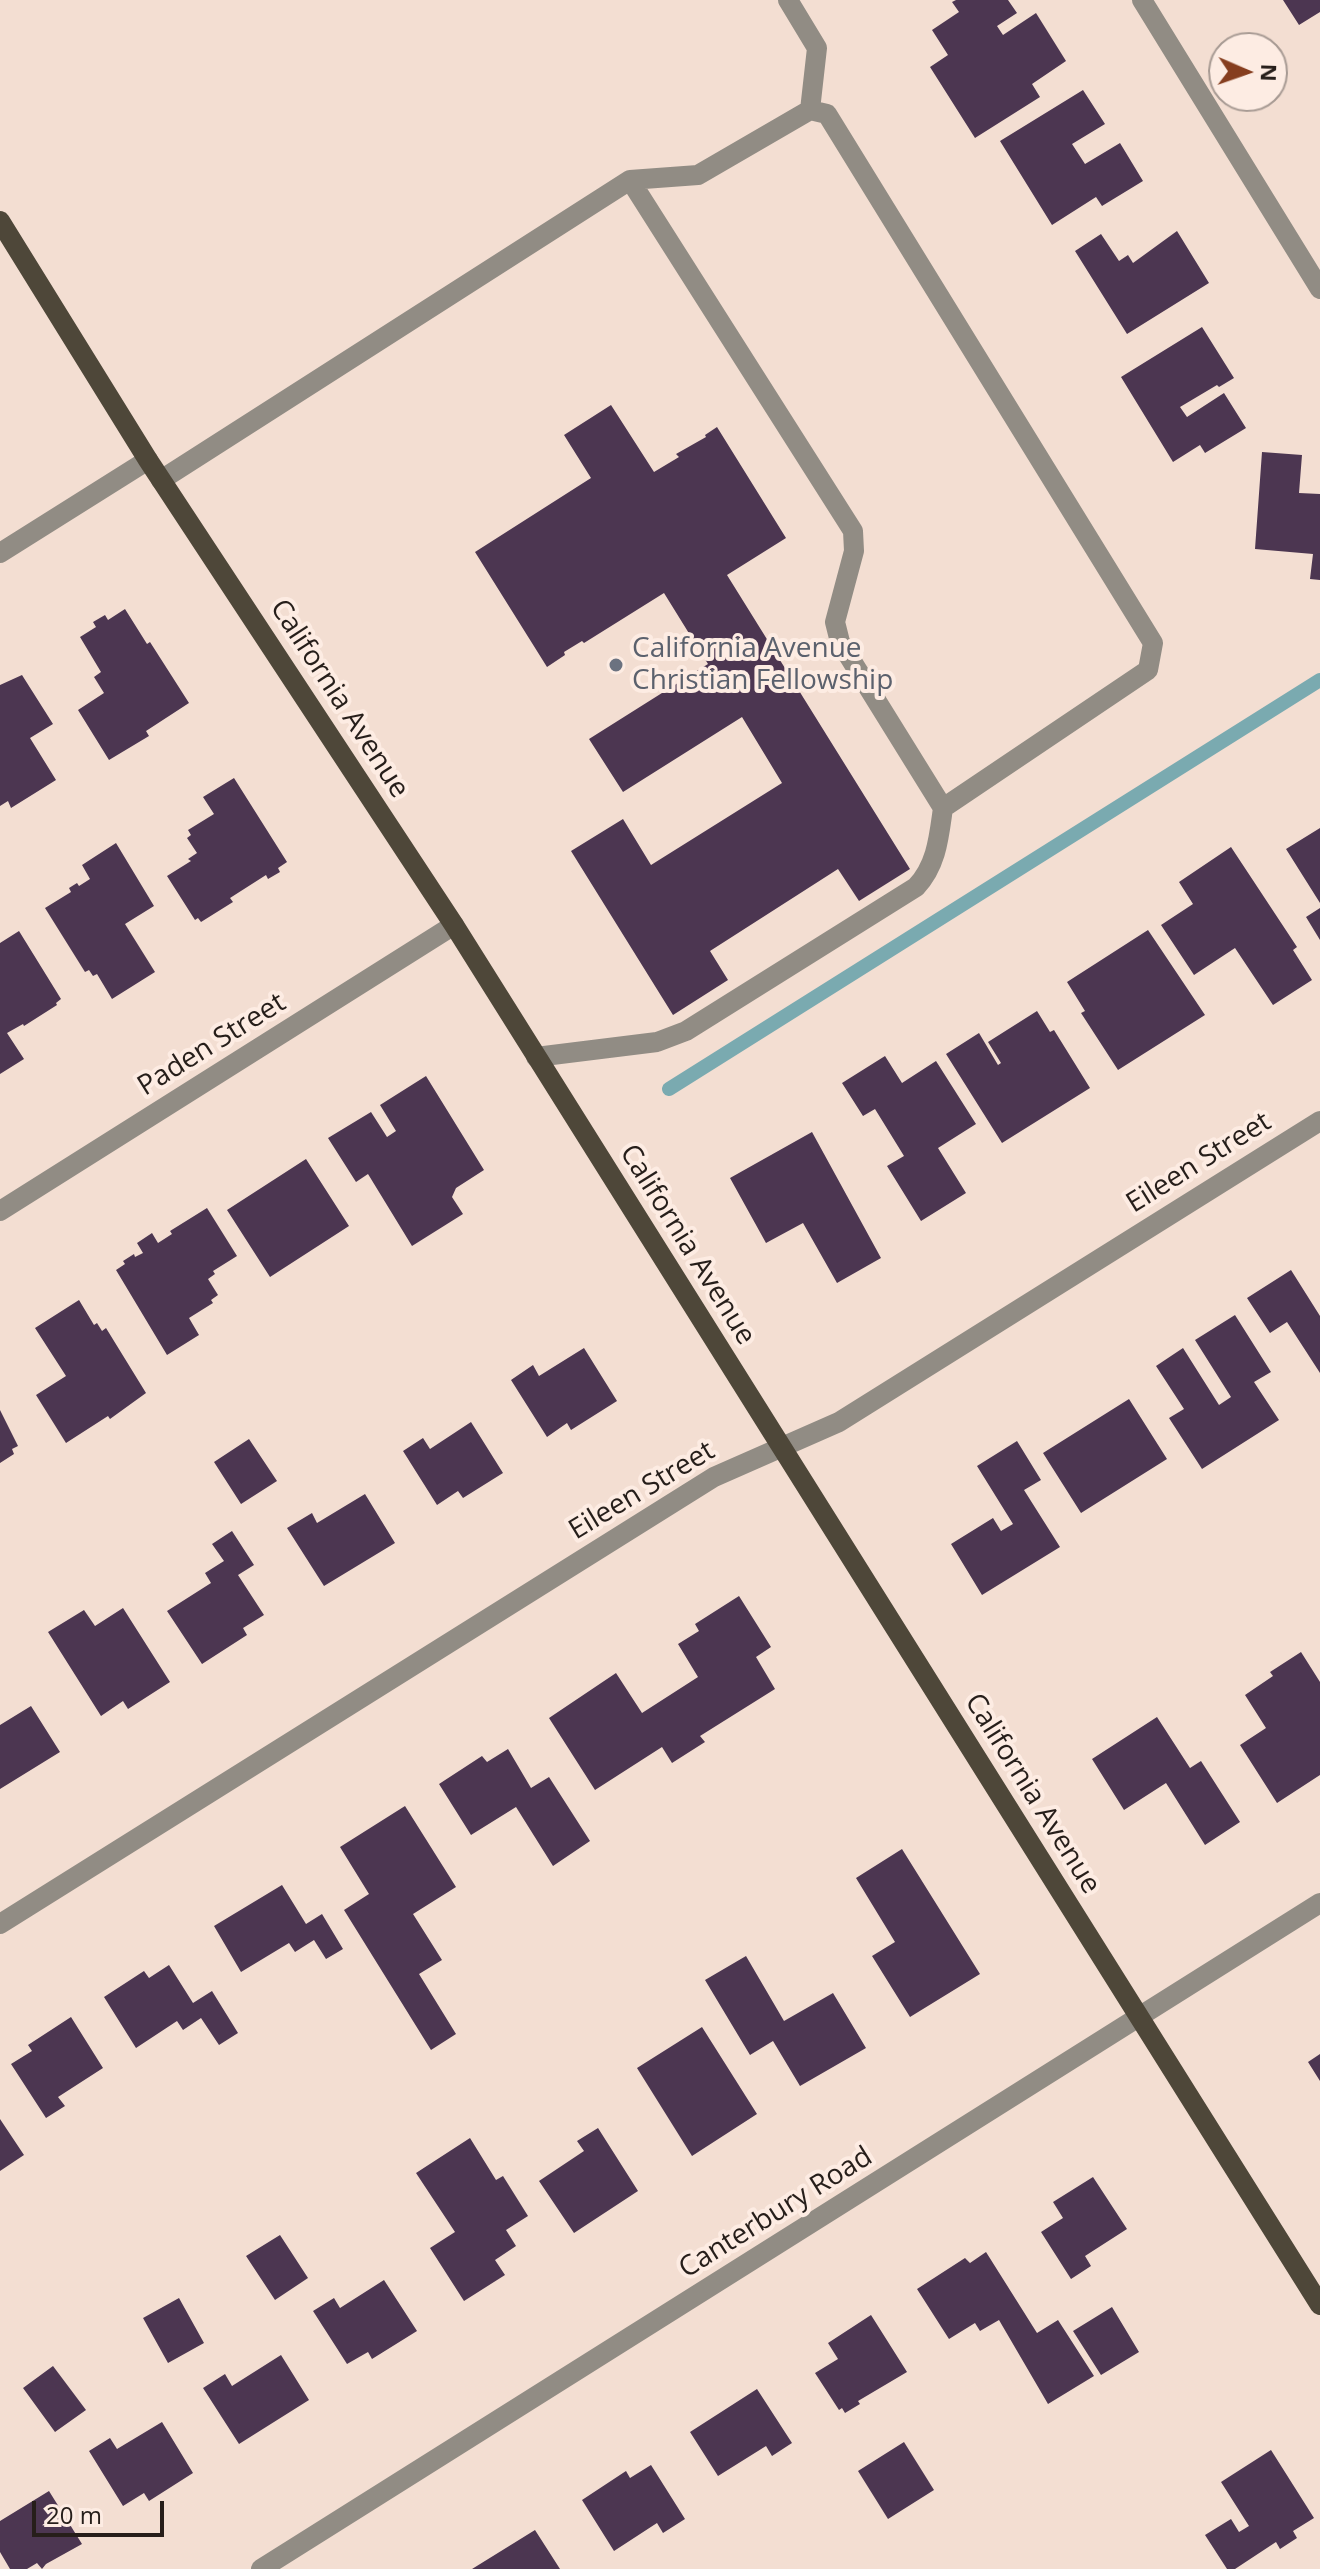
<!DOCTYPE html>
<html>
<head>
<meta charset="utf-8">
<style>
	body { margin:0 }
	#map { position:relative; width:1320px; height:2569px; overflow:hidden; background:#f3ded2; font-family:"Open Sans",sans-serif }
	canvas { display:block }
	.north { position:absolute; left:1208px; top:32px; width:80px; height:80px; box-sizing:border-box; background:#fdece3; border:2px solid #a79a93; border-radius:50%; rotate:92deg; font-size:22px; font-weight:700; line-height:32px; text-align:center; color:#261e1a }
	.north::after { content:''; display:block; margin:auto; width:28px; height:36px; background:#863e1f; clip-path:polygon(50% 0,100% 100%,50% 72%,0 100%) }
	.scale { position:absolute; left:32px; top:2501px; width:132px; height:36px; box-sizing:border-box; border:4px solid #261e1a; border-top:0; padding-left:10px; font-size:24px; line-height:28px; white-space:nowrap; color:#261e1a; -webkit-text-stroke:6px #fdece3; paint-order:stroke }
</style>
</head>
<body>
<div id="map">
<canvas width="1320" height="2569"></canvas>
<div class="north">N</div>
<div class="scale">20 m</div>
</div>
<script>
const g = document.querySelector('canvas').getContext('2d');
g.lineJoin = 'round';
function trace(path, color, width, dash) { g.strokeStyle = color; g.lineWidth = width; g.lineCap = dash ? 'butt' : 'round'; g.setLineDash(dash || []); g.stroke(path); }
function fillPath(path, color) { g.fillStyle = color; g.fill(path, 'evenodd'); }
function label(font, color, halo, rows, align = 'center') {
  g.font = font + ' "Open Sans",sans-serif'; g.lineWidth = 8; g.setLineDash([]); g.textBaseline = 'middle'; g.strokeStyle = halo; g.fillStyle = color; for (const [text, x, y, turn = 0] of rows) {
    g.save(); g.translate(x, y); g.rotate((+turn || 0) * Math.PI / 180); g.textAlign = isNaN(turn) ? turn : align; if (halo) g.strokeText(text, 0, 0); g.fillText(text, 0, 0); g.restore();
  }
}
trace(new Path2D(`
	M 669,1089 L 1320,680`), '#7aaab0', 14);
fillPath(new Path2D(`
	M 956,0 L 1008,0 L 1017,13 L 997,26 L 1003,35 L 1036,13 L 1066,61 L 1032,84 L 1040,97 L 975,138 L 930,67 L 948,55 L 932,30 L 959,12 L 952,2 Z
	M 1283,0 L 1320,0 L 1320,12 L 1299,25 Z
	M 1083,90 L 1105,124 L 1072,144 L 1085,164 L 1120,143 L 1143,181 L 1102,206 L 1096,197 L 1052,225 L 1000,141 Z
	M 1177,231 L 1209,283 L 1127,334 L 1075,251 L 1101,234 L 1119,261 L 1128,255 L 1133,263 Z
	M 1202,327 L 1234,378 L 1219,387 L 1217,385 L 1180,407 L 1187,417 L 1224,393 L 1246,428 L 1205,453 L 1200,445 L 1173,462 L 1121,377 Z
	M 611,405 L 654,472 L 679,457 L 676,454 L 706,437 L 705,435 L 717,427 L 786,538 L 727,575 L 910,869 L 859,901 L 838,869 L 710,951 L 728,980 L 673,1015 L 571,851 L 623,819 L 651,865 L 782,783 L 742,717 L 623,792 L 589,739 L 708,664 L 664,593 L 584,643 L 582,641 L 564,652 L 565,655 L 547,667 L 475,552 L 591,478 L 564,435 Z
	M 1262,452 L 1302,455 L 1299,493 L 1320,494 L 1320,580 L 1310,579 L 1313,554 L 1255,549 Z
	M 125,609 L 147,644 L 150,642 L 189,703 L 146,731 L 149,736 L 109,760 L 78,710 L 104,693 L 94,677 L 101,672 L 80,637 L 96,627 L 93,622 L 105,615 L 108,620 Z
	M 22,675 L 53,724 L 30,738 L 56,780 L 11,808 L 8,801 L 0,806 L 0,685 Z
	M 234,778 L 287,862 L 278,868 L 280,872 L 268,879 L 266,875 L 230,898 L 233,902 L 201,922 L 198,918 L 195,920 L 167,876 L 191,861 L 188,859 L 197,853 L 187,838 L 191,835 L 188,830 L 214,814 L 203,797 Z
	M 1320,828 L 1320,903 L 1286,849 Z
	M 116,843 L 154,906 L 125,924 L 155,972 L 112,999 L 97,974 L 93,976 L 89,970 L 85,972 L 45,908 L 71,892 L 69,888 L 77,883 L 79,886 L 90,879 L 82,865 Z
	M 1231,847 L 1297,947 L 1293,950 L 1312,980 L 1273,1005 L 1235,948 L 1194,975 L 1161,925 L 1193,904 L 1179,882 Z
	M 1320,908 L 1320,940 L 1306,917 Z
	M 1148,930 L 1205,1015 L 1118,1070 L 1081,1013 L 1085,1011 L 1067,982 Z
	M 19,931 L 61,999 L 56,1003 L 57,1005 L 24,1026 L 23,1024 L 7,1033 L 24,1059 L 0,1074 L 0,943 Z
	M 1037,1011 L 1050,1032 L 1054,1030 L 1090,1088 L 1002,1143 L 946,1054 L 979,1033 L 998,1065 L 1001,1063 L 988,1042 Z
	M 885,1056 L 902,1083 L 936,1061 L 976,1124 L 938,1148 L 966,1193 L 921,1221 L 887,1166 L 904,1156 L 875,1109 L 863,1116 L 842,1083 Z
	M 426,1076 L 484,1170 L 456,1188 L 452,1197 L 463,1214 L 412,1246 L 368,1174 L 356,1182 L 328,1138 L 371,1112 L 387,1137 L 396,1131 L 380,1105 Z
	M 812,1132 L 881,1258 L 837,1283 L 803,1223 L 766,1243 L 730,1178 Z
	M 306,1159 L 349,1226 L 270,1277 L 227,1210 Z
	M 207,1208 L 237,1256 L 213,1271 L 215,1274 L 208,1279 L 218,1295 L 211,1300 L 213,1303 L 189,1318 L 199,1335 L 167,1355 L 116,1270 L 125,1264 L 123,1261 L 134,1254 L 135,1257 L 143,1253 L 137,1243 L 152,1233 L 158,1243 L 172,1234 L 170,1231 Z
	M 1291,1270 L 1320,1316 L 1320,1373 L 1287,1322 L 1270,1333 L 1247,1298 Z
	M 79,1300 L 94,1325 L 97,1323 L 102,1331 L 106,1328 L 146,1393 L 110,1419 L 108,1416 L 66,1443 L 36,1395 L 66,1376 L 35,1328 Z
	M 1235,1315 L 1271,1372 L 1254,1382 L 1279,1420 L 1202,1469 L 1169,1418 L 1184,1409 L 1156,1366 L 1183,1348 L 1219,1405 L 1231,1397 L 1195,1340 Z
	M 584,1348 L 617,1401 L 571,1430 L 567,1423 L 547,1437 L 511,1380 L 533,1365 L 539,1376 Z
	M 1129,1399 L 1167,1459 L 1081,1513 L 1043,1453 Z
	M 0,1410 L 18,1446 L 12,1449 L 14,1454 L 0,1463 Z
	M 471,1422 L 503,1473 L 463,1498 L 458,1491 L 437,1505 L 403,1451 L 423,1438 L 430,1449 Z
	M 249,1439 L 277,1481 L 241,1504 L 214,1462 Z
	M 1017,1441 L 1041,1480 L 1024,1490 L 1060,1547 L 982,1595 L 951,1544 L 993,1518 L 1001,1531 L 1013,1524 L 977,1466 Z
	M 365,1494 L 395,1543 L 324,1586 L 287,1528 L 312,1513 L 317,1523 Z
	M 232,1531 L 254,1565 L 238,1575 L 264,1615 L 243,1628 L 247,1635 L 202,1664 L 167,1611 L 211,1583 L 205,1573 L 224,1561 L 212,1544 Z
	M 739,1596 L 771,1647 L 756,1657 L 775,1689 L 700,1736 L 705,1742 L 672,1763 L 662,1747 L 595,1790 L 549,1718 L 616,1673 L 642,1713 L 698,1677 L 678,1644 L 699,1631 L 695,1624 Z
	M 123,1608 L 170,1682 L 128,1709 L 123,1701 L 101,1716 L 48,1632 L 84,1610 L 95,1626 Z
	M 1301,1652 L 1320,1682 L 1320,1775 L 1277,1803 L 1240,1745 L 1266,1728 L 1245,1695 L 1273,1676 L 1270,1672 Z
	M 31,1706 L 60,1752 L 0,1789 L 0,1725 Z
	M 1157,1717 L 1190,1768 L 1201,1761 L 1240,1822 L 1205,1845 L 1166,1783 L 1124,1810 L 1092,1759 Z
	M 508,1749 L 531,1788 L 549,1777 L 590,1841 L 553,1866 L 516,1807 L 471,1835 L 439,1784 L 482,1756 L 487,1762 Z
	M 405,1806 L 456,1887 L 413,1914 L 442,1960 L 419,1974 L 456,2034 L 431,2050 L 344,1910 L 369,1894 L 340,1847 Z
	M 902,1849 L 980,1974 L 910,2017 L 872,1956 L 895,1942 L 856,1878 Z
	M 282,1885 L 306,1924 L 322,1914 L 343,1949 L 326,1959 L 314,1940 L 295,1952 L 289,1943 L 241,1972 L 214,1926 Z
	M 746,1956 L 784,2021 L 833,1993 L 866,2048 L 800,2086 L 773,2041 L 750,2055 L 705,1980 Z
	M 169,1965 L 193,2003 L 212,1991 L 238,2033 L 219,2045 L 201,2018 L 183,2030 L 177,2021 L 136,2048 L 104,1997 L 144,1971 L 149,1978 Z
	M 71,2017 L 103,2068 L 58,2097 L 65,2106 L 46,2118 L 11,2064 L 32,2051 L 28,2045 Z
	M 702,2027 L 757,2114 L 692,2156 L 637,2068 Z
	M 1320,2054 L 1320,2081 L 1308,2062 Z
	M 0,2119 L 24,2155 L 0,2171 Z
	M 598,2128 L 638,2191 L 574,2233 L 539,2181 L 584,2151 L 577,2141 Z
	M 470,2138 L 496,2180 L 503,2176 L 528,2216 L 506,2230 L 516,2246 L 495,2260 L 505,2275 L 464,2301 L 430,2248 L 455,2232 L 416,2173 Z
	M 1093,2177 L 1127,2229 L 1085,2256 L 1091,2266 L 1071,2279 L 1041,2232 L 1063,2218 L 1053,2202 Z
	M 280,2235 L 308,2278 L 275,2300 L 246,2256 Z
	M 986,2252 L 1037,2333 L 1058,2320 L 1094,2376 L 1048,2404 L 999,2320 L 980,2331 L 975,2323 L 949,2339 L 917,2289 L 965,2258 L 970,2263 Z
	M 384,2280 L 417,2331 L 372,2359 L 368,2352 L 347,2364 L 313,2311 L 334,2298 L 340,2308 Z
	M 179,2298 L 204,2343 L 168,2363 L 143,2318 Z
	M 1112,2307 L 1139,2352 L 1101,2375 L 1073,2331 Z
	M 871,2315 L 907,2372 L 858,2401 L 860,2404 L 845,2413 L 842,2408 L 839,2410 L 815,2373 L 838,2359 L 828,2343 Z
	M 281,2355 L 309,2400 L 239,2444 L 203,2388 L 225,2374 L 232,2386 Z
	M 53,2366 L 86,2410 L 55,2432 L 23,2388 Z
	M 757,2389 L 792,2443 L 772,2456 L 766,2446 L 718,2476 L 690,2432 Z
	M 162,2422 L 193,2473 L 149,2501 L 144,2493 L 123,2506 L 89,2451 L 110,2438 L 117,2449 Z
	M 904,2442 L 934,2490 L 888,2519 L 858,2471 Z
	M 1271,2450 L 1314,2518 L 1293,2531 L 1297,2538 L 1280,2549 L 1276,2542 L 1235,2569 L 1227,2569 L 1205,2535 L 1231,2519 L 1239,2532 L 1249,2526 L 1221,2482 Z
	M 651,2465 L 685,2519 L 663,2533 L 657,2523 L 614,2551 L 582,2500 L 626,2471 L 630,2478 Z
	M 49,2491 L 82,2544 L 46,2564 L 42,2569 L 37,2563 L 27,2569 L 10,2569 L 0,2552 L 0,2521 Z
	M 535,2530 L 560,2569 L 472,2569 Z`), '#4c3651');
trace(new Path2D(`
	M 788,0 L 817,48 L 810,110
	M 1142,0 L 1320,289
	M 630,180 L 853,531 L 854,551 L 835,622 L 840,642 L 943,808
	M 161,480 L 630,180 L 698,175 L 810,110 L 827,114 L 1153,643 L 1148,670 L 943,808 C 939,836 937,865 916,887 L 686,1031 L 657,1042 L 536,1057
	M 0,553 L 148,460
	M 0,1211 L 454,925
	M 0,1924 L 714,1477 L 839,1422 L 1320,1121
	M 261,2569 L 1320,1903`), '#918c84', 20);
trace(new Path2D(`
	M 0,221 L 148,460 L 454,925 L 1320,2305`), '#4e4739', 20);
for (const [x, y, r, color] of [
	[616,665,8,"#6b7280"]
]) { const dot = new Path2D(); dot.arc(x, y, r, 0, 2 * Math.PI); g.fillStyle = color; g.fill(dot); trace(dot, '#fdece3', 3); }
label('28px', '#5b616d', '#fdece3', [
	["California Avenue",632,649],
	["Christian Fellowship",632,681]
], 'left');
label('28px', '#261e1a', '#fdece3', [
	["California Avenue",339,699,57],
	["Paden Street",212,1045,-32],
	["Eileen Street",1199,1163,-32],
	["California Avenue",687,1245,58],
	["Eileen Street",642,1491,-31],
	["California Avenue",1032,1794,58],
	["Canterbury Road",776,2213,-32]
]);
</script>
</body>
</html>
